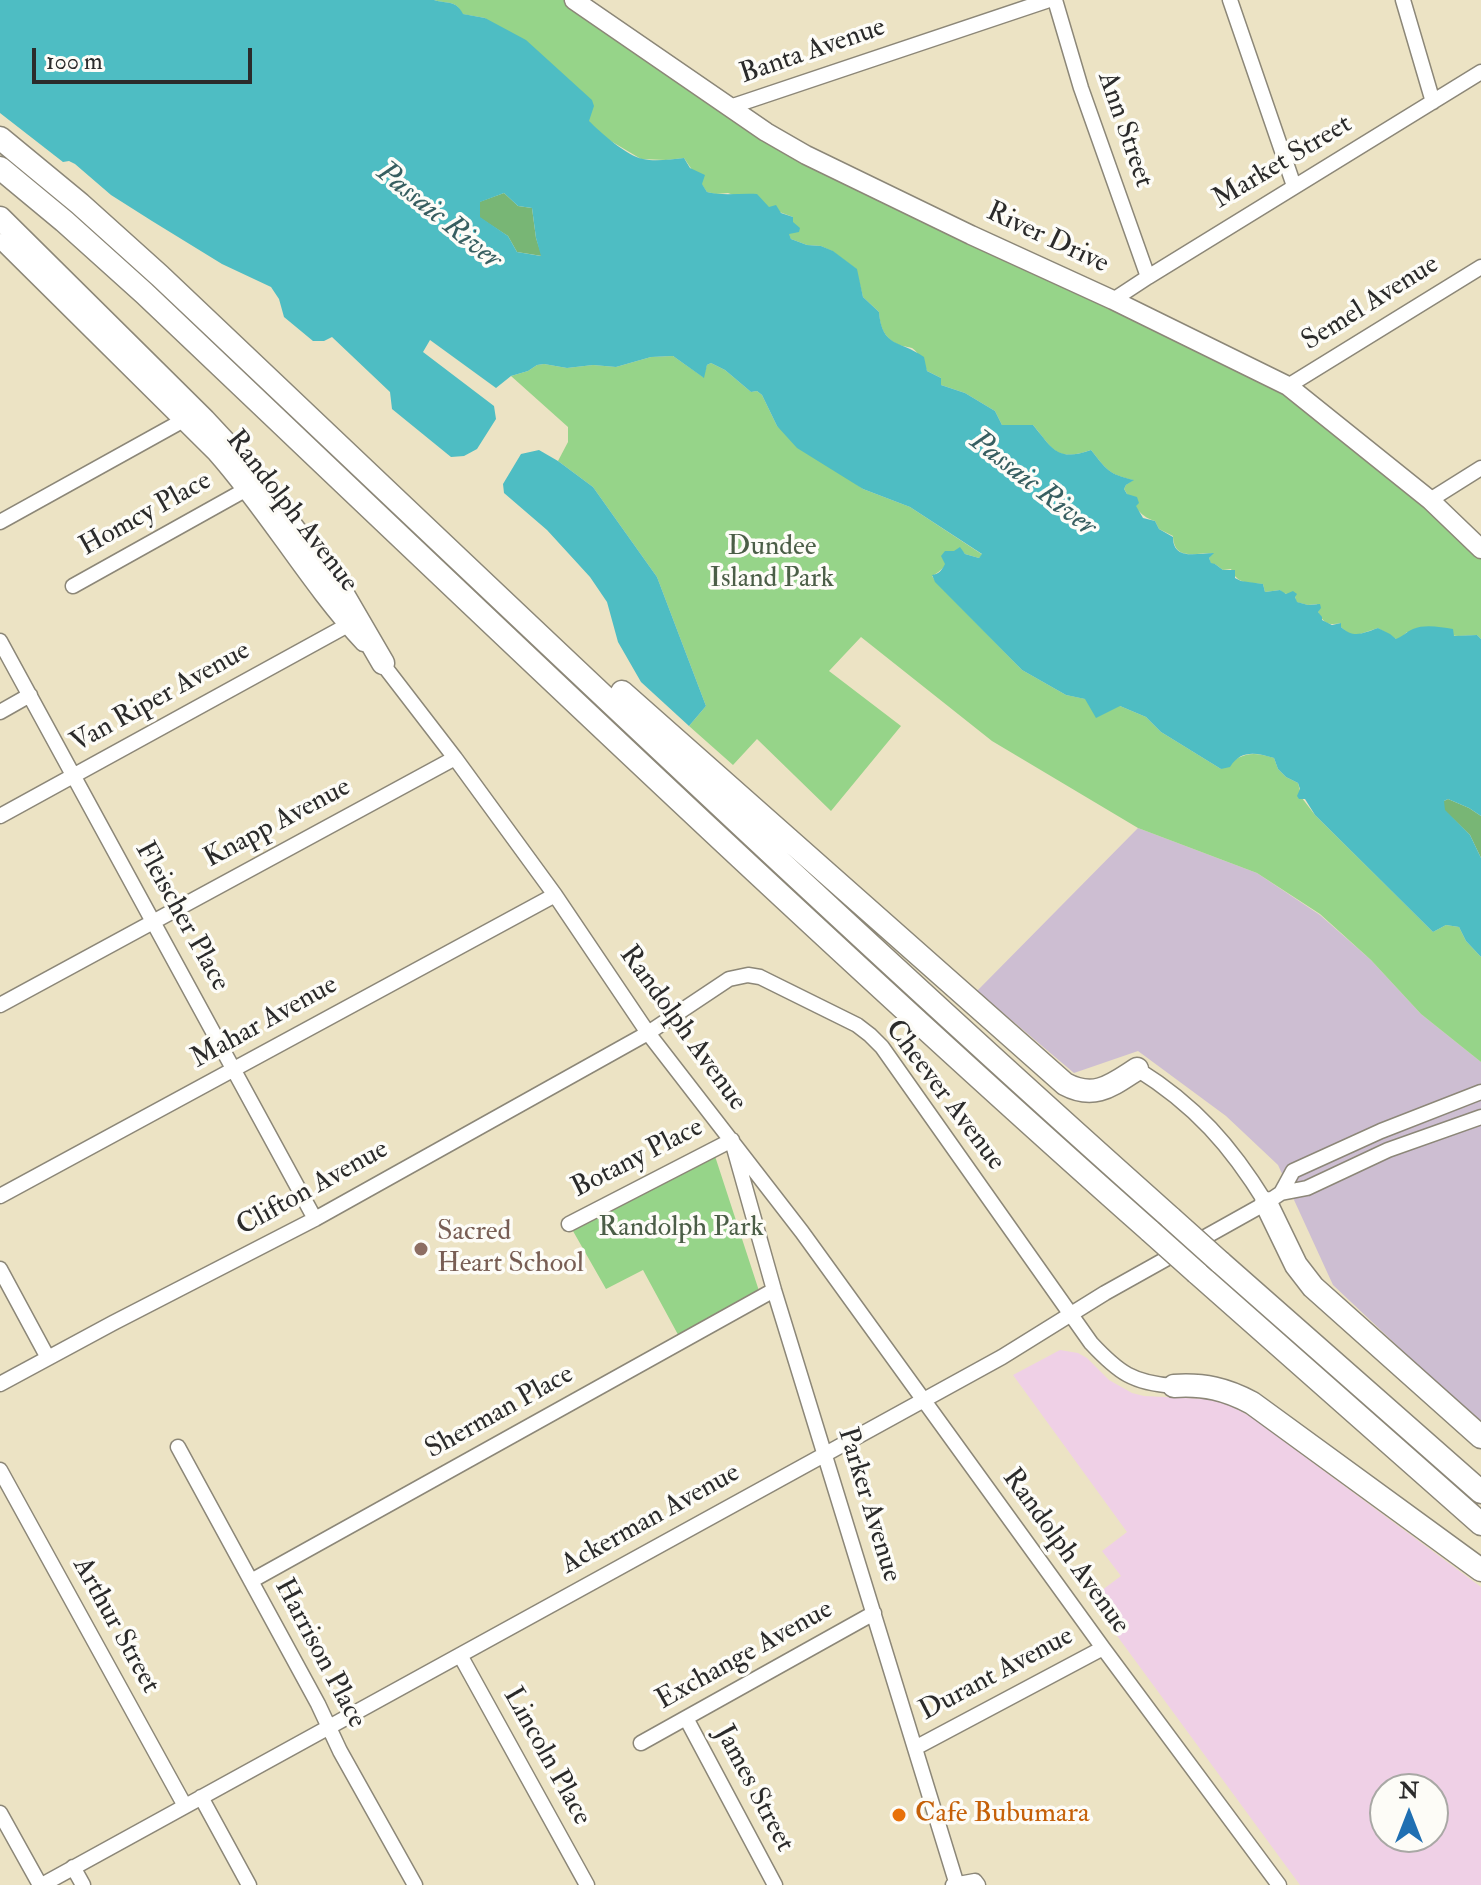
<!DOCTYPE html>
<html>
<head>
<meta charset="utf-8">
<style>
	body { margin:0 }
	#map { position:relative; width:1481px; height:1885px; overflow:hidden; background:#ece3c4; font-family:"IM FELL Double Pica",serif }
	canvas { display:block }
	.north { position:absolute; left:1369px; top:1773px; width:80px; height:80px; box-sizing:border-box; background:#fdfcf7; border:2px solid #a9a8a5; border-radius:50%; rotate:0deg; font-size:22px; font-weight:700; line-height:32px; text-align:center; color:#2b2b2b }
	.north::after { content:''; display:block; margin:auto; width:28px; height:36px; background:#1f6fb2; clip-path:polygon(50% 0,100% 100%,50% 72%,0 100%) }
	.scale { position:absolute; left:32px; top:48px; width:220px; height:36px; box-sizing:border-box; border:4px solid #2b2b2b; border-top:0; padding-left:10px; font-size:24px; line-height:28px; white-space:nowrap; color:#2b2b2b; -webkit-text-stroke:6px #fdfcf7; paint-order:stroke }
</style>
</head>
<body>
<div id="map">
<canvas width="1481" height="1885"></canvas>
<div class="north">N</div>
<div class="scale">100 m</div>
</div>
<script>
const g = document.querySelector('canvas').getContext('2d');
g.lineJoin = 'round';
function fillPath(path, color) { g.fillStyle = color; g.fill(path, 'evenodd'); }
function trace(path, color, width, dash) { g.strokeStyle = color; g.lineWidth = width; g.lineCap = dash ? 'butt' : 'round'; g.setLineDash(dash || []); g.stroke(path); }
function label(font, color, halo, rows, align = 'center') {
  g.font = font + ' "IM FELL Double Pica",serif'; g.lineWidth = 7; g.setLineDash([]); g.textBaseline = 'middle'; g.strokeStyle = halo; g.fillStyle = color; for (const [text, x, y, turn = 0] of rows) {
    g.save(); g.translate(x, y); g.rotate((+turn || 0) * Math.PI / 180); g.textAlign = isNaN(turn) ? turn : align; if (halo) g.strokeText(text, 0, 0); g.fillText(text, 0, 0); g.restore();
  }
}
fillPath(new Path2D(`
	M 1060,1350 L 1078,1353 L 1087,1358 L 1109,1380 L 1132,1393 L 1144,1396 L 1206,1399 L 1221,1402 L 1235,1408 L 1251,1417 L 1481,1587 L 1481,1885 L 1300,1885 L 1090,1599 L 1121,1576 L 1102,1551 L 1127,1532 L 1013,1375 ZM 1385,1789 L 1433,1789 L 1433,1837 L 1385,1837 Z`), '#efd0e6');
fillPath(new Path2D(`
	M 1138,828 L 1257,873 L 1320,915 L 1371,960 L 1421,1014 L 1481,1062 L 1481,1425 L 1333,1285 L 1278,1165 L 1226,1116 L 1138,1051 L 1074,1073 L 977,991 Z`), '#cdbed2');
fillPath(new Path2D(`
	M 434,0 L 574,0 L 730,107 L 1288,386 L 1481,548 L 1481,639 L 1477,635 L 1458,636 L 1407,632 L 1400,639 L 1396,639 L 1378,628 L 1360,634 L 1349,634 L 1341,627 L 1341,623 C 1329,626 1323,623 1318,612 L 1319,609 L 1317,604 L 1308,605 L 1296,602 L 1295,596 L 1283,593 L 1280,590 L 1265,592 L 1263,584 C 1247,582 1238,585 1231,569 L 1223,570 L 1215,564 L 1211,564 L 1209,558 L 1213,553 C 1195,553 1174,561 1173,536 L 1159,529 L 1155,521 C 1138,516 1133,503 1124,489 L 1126,485 L 1133,480 C 1108,474 1107,470 1091,450 C 1056,462 1054,450 1033,425 L 1002,425 L 995,411 L 965,393 L 941,385 L 941,378 L 927,371 C 924,363 919,353 912,348 C 909,347 902,346 899,345 C 884,338 880,327 879,312 L 863,297 L 856,269 L 832,251 L 821,246 L 807,245 L 791,239 L 788,233 L 793,217 L 728,193 L 716,194 L 707,192 L 684,158 L 666,160 L 641,159 L 604,137 L 485,18 L 462,14 C 457,0 447,4 434,0 Z
	M 673,356 L 703,377 L 707,365 L 711,363 L 725,370 L 751,392 L 757,391 L 762,395 L 777,426 L 863,489 L 910,507 L 983,555 L 979,558 L 965,554 L 961,550 C 953,557 940,573 932,576 L 936,582 L 1022,670 L 1066,695 L 1120,706 L 1146,717 L 1161,732 L 1221,769 C 1242,754 1249,750 1274,758 L 1278,769 L 1286,777 L 1298,783 L 1302,798 L 1315,815 L 1433,932 L 1446,925 L 1459,927 L 1466,941 L 1481,957 L 1481,1062 L 1421,1014 L 1371,960 L 1320,914 L 1257,873 L 1138,828 L 992,741 L 861,637 L 829,671 L 901,726 L 831,811 L 757,739 L 733,765 L 689,726 L 706,706 L 657,577 L 593,487 L 558,461 L 568,442 L 568,427 L 511,376 L 528,371 L 537,365 L 544,364 L 567,368 L 593,365 L 616,367 L 651,357 Z
	M 713,1150 L 761,1297 L 682,1342 L 643,1270 L 606,1289 L 569,1224 Z`), '#96d489');
fillPath(new Path2D(`
	M 504,193 L 518,206 L 532,208 L 536,238 L 542,256 L 517,252 L 508,236 L 480,218 L 479,202 Z
	M 1448,799 L 1469,808 L 1481,816 L 1481,858 L 1470,835 L 1444,810 L 1444,801 Z`), '#78b675');
fillPath(new Path2D(`
	M 0,0 L 434,0 C 448,4 456,0 463,14 L 485,18 L 526,40 L 592,100 L 594,106 L 589,121 C 601,133 627,156 643,159 C 656,162 671,159 684,158 L 690,168 L 705,175 L 702,184 L 707,192 C 721,196 741,193 757,194 L 769,207 L 776,205 L 781,213 L 793,217 L 793,222 L 800,228 L 799,232 L 789,234 L 791,239 L 807,245 L 821,246 L 833,251 L 857,269 L 863,297 L 879,312 C 882,348 900,340 924,357 L 927,371 L 941,378 L 941,385 L 965,393 L 995,411 L 1002,425 L 1033,425 C 1053,449 1057,462 1091,450 C 1107,470 1108,474 1134,480 L 1126,485 L 1124,489 L 1127,494 L 1137,497 L 1139,503 L 1136,506 L 1143,518 L 1155,521 L 1159,529 L 1173,537 C 1173,561 1197,553 1214,553 L 1209,558 L 1211,563 L 1215,564 L 1223,570 L 1235,570 L 1235,578 L 1241,581 L 1263,584 L 1265,592 L 1280,590 L 1286,594 L 1293,591 L 1297,594 L 1295,597 L 1297,602 L 1308,605 L 1320,604 L 1321,608 L 1318,612 L 1322,617 L 1322,620 L 1332,625 L 1341,623 L 1341,627 C 1354,639 1363,633 1378,628 L 1390,634 L 1396,639 C 1402,637 1406,632 1413,629 C 1425,624 1440,627 1453,629 L 1454,636 L 1477,635 L 1481,639 L 1481,816 L 1469,808 L 1448,799 L 1444,801 L 1445,810 L 1470,835 L 1481,858 L 1481,957 L 1466,941 L 1459,927 L 1446,925 L 1433,932 L 1315,815 L 1305,799 L 1299,799 L 1297,796 L 1300,789 L 1298,783 L 1286,777 L 1278,769 L 1274,758 C 1257,753 1241,749 1230,767 L 1221,769 L 1161,732 L 1146,717 L 1120,706 L 1096,718 L 1085,699 L 1066,695 L 1022,670 L 935,582 L 932,575 C 939,574 942,570 945,564 L 941,556 L 945,551 L 954,551 L 960,547 L 965,554 L 979,558 L 982,554 L 910,507 L 863,489 L 797,448 L 777,426 L 762,395 L 757,391 L 751,392 L 725,370 L 711,363 L 707,365 L 704,378 L 673,356 L 651,357 L 616,367 L 593,365 L 567,368 L 544,364 L 537,365 L 528,371 L 511,376 L 496,388 L 430,340 L 423,352 L 494,406 L 496,419 L 477,449 L 464,456 L 451,457 L 392,409 L 390,392 L 332,337 L 324,341 L 313,341 L 284,317 L 279,299 L 271,287 L 222,264 L 152,221 L 111,195 L 75,164 L 69,161 L 63,162 L 0,113 ZM 504,193 L 518,206 L 532,208 L 536,238 L 541,256 L 517,252 L 508,236 L 480,217 L 480,202 Z
	M 539,450 L 558,461 L 593,487 L 657,577 L 706,706 L 689,726 L 641,682 L 618,642 L 607,602 L 590,577 L 547,530 L 504,493 L 503,484 L 521,454 Z`), '#4ebdc3');
const minor = new Path2D(`
	M 1055,0 L 1081,88 L 1148,277
	M 1230,0 L 1294,186
	M 1403,0 L 1433,102
	M 730,107 L 1049,0
	M 0,241 L 215,454 C 268,514 308,585 363,644
	M 1113,300 L 1148,277 L 1481,72
	M 1288,386 L 1481,267
	M 1430,500 L 1481,468
	M 0,522 L 182,421
	M 73,586 L 245,490
	M 0,641 L 315,1219
	M 378,658 L 455,758 L 555,895 L 648,1033 L 802,1232 L 1103,1648 L 1279,1885
	M 0,712 L 30,695
	M 0,816 L 346,626
	M 0,1005 L 455,758
	M 1137,1069 C 1195,1105 1231,1146 1266,1203
	M 734,1148 L 774,1290 L 957,1885
	M 1281,1193 L 1307,1188 L 1388,1150 L 1481,1117
	M 0,1196 L 555,895
	M 569,1224 L 732,1140
	M 0,1269 L 48,1358
	M 0,1384 L 113,1323 L 315,1219 L 648,1033 L 729,979 L 748,975 L 760,977 L 857,1025 L 870,1035 L 882,1047 L 1091,1343 C 1119,1373 1133,1383 1174,1386
	M 178,1447 L 318,1704 L 340,1751 L 415,1885
	M 0,1470 L 185,1806
	M 251,1581 L 774,1290
	M 460,1655 L 587,1885
	M 686,1718 L 775,1885
	M 641,1743 L 874,1613
	M 915,1748 L 1103,1648
	M 201,1797 L 249,1885
	M 0,1813 L 40,1885
	M 73,1867 L 83,1885
	M 42,1885 L 1002,1357 L 1105,1293 L 1266,1203 L 1281,1193 L 1293,1171 L 1381,1131 L 1481,1092
	M 953,1885 L 975,1881 L 978,1885`);
const major = new Path2D(`
	M 574,0 L 766,132 L 806,155 L 971,235 L 1113,300 L 1288,386 L 1430,500 L 1481,549`);
const highway = new Path2D(`
	M 0,138 L 80,204 L 160,276 C 495,593 827,912 1171,1218
	M 0,168 L 64,221 L 144,293 C 477,609 807,927 1150,1231
	M 0,218 L 204,420 L 245,464 L 344,596 L 383,663
	M 622,692 L 1065,1084 C 1095,1100 1112,1085 1137,1069
	M 1266,1203 L 1296,1265 L 1313,1287 L 1481,1437
	M 1220,1262 L 1481,1492
	M 1197,1273 L 1481,1524
	M 1174,1386 C 1204,1384 1226,1389 1252,1403 L 1481,1570`);
trace(minor, '#8c8778', 17);
trace(major, '#8c8778', 21);
trace(highway, '#8c8778', 25);
trace(minor, '#fff', 14);
trace(major, '#fff', 18);
trace(highway, '#fff', 22);
const highwayBridge = new Path2D(`
	M 1171,1218 L 1220,1262
	M 1150,1231 L 1197,1273`);
trace(highwayBridge, '#8c8778', 25, []);
trace(highwayBridge, '#fff', 22);
for (const [x, y, r, color] of [
	[421,1249,8,"#8d6e63"],
	[899,1815,8,"#e8710a"]
]) { const dot = new Path2D(); dot.arc(x, y, r, 0, 2 * Math.PI); g.fillStyle = color; g.fill(dot); trace(dot, '#fdfcf7', 3); }
label('28px', '#2b2b2b', '#fdfcf7', [
	["Banta Avenue",813,52,-19],
	["Ann Street",1124,130,71],
	["Market Street",1283,163,-31],
	["River Drive",1047,239,25],
	["Semel Avenue",1371,304,-32],
	["Randolph Avenue",291,512,52],
	["Homcy Place",146,515,-29],
	["Van Riper Avenue",161,698,-29],
	["Knapp Avenue",278,824,-28],
	["Fleischer Place",181,917,61],
	["Mahar Avenue",265,1023,-29],
	["Randolph Avenue",682,1029,54],
	["Cheever Avenue",944,1096,53],
	["Botany Place",638,1159,-27],
	["Clifton Avenue",313,1189,-29],
	["Sherman Place",500,1413,-29],
	["Parker Avenue",868,1505,73],
	["Ackerman Avenue",651,1520,-29],
	["Randolph Avenue",1065,1552,54],
	["Arthur Street",115,1626,61],
	["Harrison Place",319,1654,62],
	["Exchange Avenue",745,1656,-29],
	["Durant Avenue",997,1675,-28],
	["Lincoln Place",546,1757,61],
	["James Street",753,1789,62]
]);
label('28px', '#4b5e47', '#fdfcf7', [
	["Dundee",772,548],
	["Island Park",772,580],
	["Randolph Park",681,1229]
]);
label('28px', '#785e54', '#fdfcf7', [
	["Sacred",437,1233],
	["Heart School",437,1265]
], 'left');
label('28px', '#c56008', '#fdfcf7', [
	["Cafe Bubumara",915,1815]
], 'left');
label('italic 30px', '#375e60', '#fdfcf7', [
	["Passaic River",438,217,39],
	["Passaic River",1032,485,38]
]);
</script>
</body>
</html>
